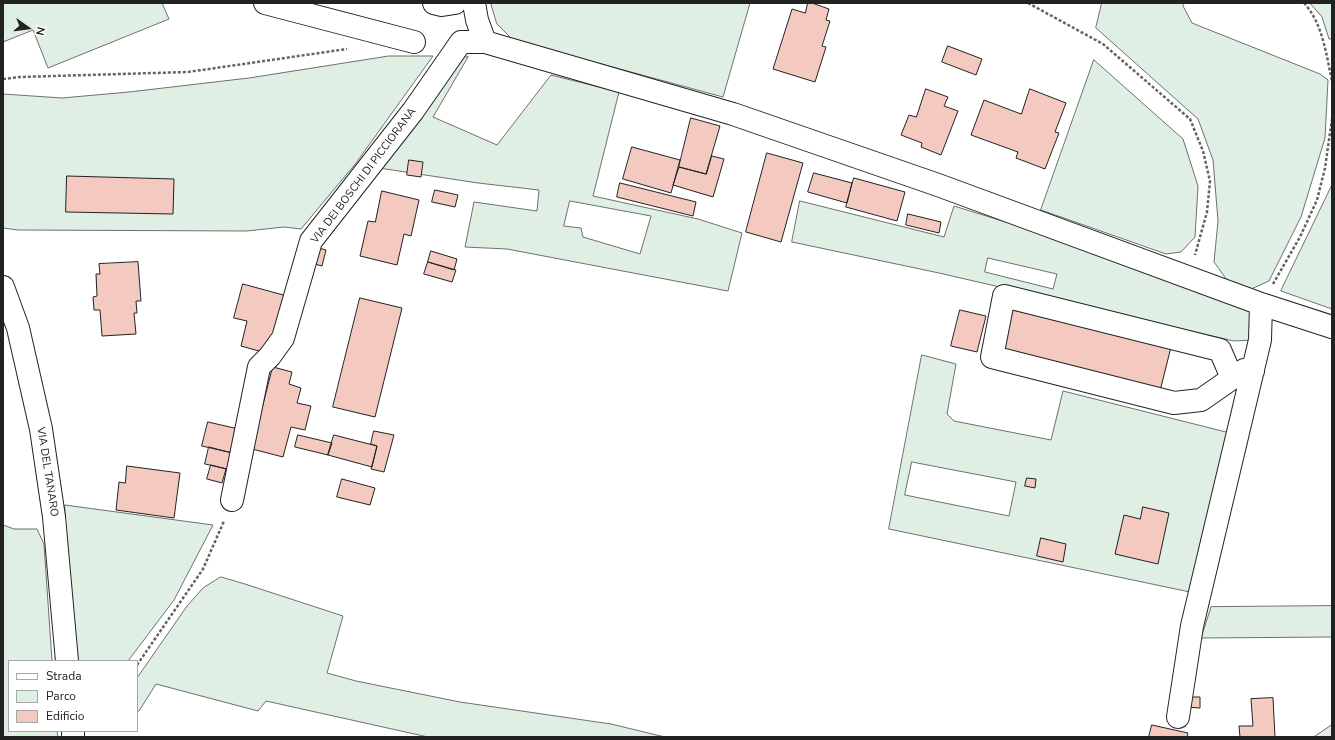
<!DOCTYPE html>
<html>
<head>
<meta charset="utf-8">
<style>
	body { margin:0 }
	#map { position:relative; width:1335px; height:740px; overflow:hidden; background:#fff; font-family:"Nunito Sans",sans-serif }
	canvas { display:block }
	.frame { position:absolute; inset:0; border:4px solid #222; pointer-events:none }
	.legend { position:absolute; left:8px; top:660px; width:130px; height:72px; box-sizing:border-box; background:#fff; border:1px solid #a7a7a7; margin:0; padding:5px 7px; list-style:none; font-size:12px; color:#222 }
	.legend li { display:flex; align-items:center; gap:8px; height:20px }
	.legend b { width:20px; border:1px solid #a7a7a7 }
	.north { position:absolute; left:8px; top:8px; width:40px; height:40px; -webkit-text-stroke:3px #fff; paint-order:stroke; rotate:104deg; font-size:11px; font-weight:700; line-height:16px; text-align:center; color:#222 }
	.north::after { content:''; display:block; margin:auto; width:14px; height:18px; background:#222; clip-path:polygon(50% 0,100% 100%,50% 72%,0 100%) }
</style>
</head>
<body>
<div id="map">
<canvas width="1335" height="740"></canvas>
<div class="frame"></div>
<ul class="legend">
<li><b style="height:5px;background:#fff"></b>Strada</li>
<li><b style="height:11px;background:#e0efe3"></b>Parco</li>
<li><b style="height:11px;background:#f3c9c0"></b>Edificio</li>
</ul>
<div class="north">N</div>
</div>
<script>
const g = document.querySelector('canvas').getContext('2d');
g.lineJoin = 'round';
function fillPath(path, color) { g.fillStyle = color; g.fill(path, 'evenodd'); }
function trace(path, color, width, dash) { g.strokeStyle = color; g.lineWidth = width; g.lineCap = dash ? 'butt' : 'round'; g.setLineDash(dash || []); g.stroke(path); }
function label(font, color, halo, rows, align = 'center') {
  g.font = font + ' "Nunito Sans",sans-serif'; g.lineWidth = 3; g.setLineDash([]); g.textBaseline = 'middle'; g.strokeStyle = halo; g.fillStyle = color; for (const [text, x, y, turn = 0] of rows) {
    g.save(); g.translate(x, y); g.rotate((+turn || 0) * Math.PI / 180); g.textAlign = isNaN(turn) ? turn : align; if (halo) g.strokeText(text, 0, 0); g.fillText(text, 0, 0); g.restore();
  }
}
const green = new Path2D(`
	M 3,3 L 162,3 L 169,19 L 48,68 L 33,30 L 3,42 Z
	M 491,3 L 750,3 L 723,97 L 513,40 L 497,24 Z
	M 1102,3 L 1183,3 L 1183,6 L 1192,23 L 1320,74 L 1328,80 L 1325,138 L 1301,217 L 1269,281 L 1249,290 L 1229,283 L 1214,262 L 1218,221 L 1213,160 L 1198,119 L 1096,28 Z
	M 1310,3 L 1332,3 L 1332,39 L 1329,39 L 1322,17 Z
	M 389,56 L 433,56 L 356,163 L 301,229 L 284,227 L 247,231 L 18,230 L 3,228 L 3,94 L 62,98 L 129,92 L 249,78 Z
	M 468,57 L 433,117 L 497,145 L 551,75 L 619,92 L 593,196 L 698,219 L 742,233 L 728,291 L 507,249 L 465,247 L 474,202 L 537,211 L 539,190 L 478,183 L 379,168 L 453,59 ZM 570,201 L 651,216 L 640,254 L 583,237 L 581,228 L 564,226 Z
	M 1094,60 L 1183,139 L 1198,186 L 1195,237 L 1181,252 L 1166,254 L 1041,210 Z
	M 1332,185 L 1332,309 L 1281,291 Z
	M 800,201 L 944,237 L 954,206 L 1080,245 L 1250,306 L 1253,340 L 1234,341 L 939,273 L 792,242 ZM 988,258 L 1057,274 L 1053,289 L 985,272 Z
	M 922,355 L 956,364 L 947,414 L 954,421 L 1051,440 L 1063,391 L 1230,433 L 1190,592 L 889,529 ZM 912,462 L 1016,482 L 1009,516 L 905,495 Z
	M 65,505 L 213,525 L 174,600 L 128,661 L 78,661 L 69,586 Z
	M 3,525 L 14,529 L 37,529 L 44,544 L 52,661 L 9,661 L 9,731 L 57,731 L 58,737 L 3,737 Z
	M 221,577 L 245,584 L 343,616 L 327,673 L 356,681 L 460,702 L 611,724 L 665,737 L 428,737 L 266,701 L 258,711 L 156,684 L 139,711 L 137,711 L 137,678 L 187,606 L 203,588 Z
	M 1332,606 L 1332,637 L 1201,638 L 1211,607 Z
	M 1332,725 L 1332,737 L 1314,737 Z`);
fillPath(green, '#e0efe3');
trace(green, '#6f6f6f', 1);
const building = new Path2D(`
	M 808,3 L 812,3 L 829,9 L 826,20 L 830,21 L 822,46 L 826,47 L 815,82 L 773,69 L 792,9 L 805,13 Z
	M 948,46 L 982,59 L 976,75 L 942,62 Z
	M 926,89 L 948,97 L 944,106 L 958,111 L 941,155 L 921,147 L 922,143 L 901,135 L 909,115 L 916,117 Z
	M 1030,89 L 1066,103 L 1055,132 L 1059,133 L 1045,169 L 1016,158 L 1018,152 L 971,135 L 984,100 L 1021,114 Z
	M 691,118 L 720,126 L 706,174 L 679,167 Z
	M 632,147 L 680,160 L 671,193 L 623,179 Z
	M 767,153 L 803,163 L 781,242 L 746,232 Z
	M 712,156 L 724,159 L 713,197 L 673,185 L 679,167 L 706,174 Z
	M 409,160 L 423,162 L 421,177 L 407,175 Z
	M 814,173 L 852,183 L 847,203 L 808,192 Z
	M 67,176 L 174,179 L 173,214 L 66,212 Z
	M 854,178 L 905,192 L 897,221 L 846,207 Z
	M 620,183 L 696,202 L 693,216 L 617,197 Z
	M 435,190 L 458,195 L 455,207 L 432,202 Z
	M 382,191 L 419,200 L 411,236 L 404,234 L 397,265 L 360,256 L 368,221 L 375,222 Z
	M 908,214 L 941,222 L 939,233 L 906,225 Z
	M 315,247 L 326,250 L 322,266 L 311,263 Z
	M 431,251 L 457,259 L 454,270 L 428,262 Z
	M 138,262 L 141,301 L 136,301 L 137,313 L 134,313 L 136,334 L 102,336 L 100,310 L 94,310 L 93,297 L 97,296 L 96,274 L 100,274 L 99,264 Z
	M 428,262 L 456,270 L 452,282 L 424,274 Z
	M 243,284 L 287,296 L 275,341 L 266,353 L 241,346 L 247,321 L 234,318 Z
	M 360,298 L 402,308 L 375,417 L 333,407 Z
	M 960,310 L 986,316 L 977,352 L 951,346 Z
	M 1013,310 L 1171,347 L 1158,399 L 1001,362 Z
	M 273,367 L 292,372 L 289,384 L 301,388 L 297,403 L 311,406 L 305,430 L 291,427 L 283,457 L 252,449 Z
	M 208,422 L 243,430 L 237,454 L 202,446 Z
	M 374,431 L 394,435 L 384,472 L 371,469 L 377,446 L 371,444 Z
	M 298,435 L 332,443 L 328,455 L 295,447 Z
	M 334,435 L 377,446 L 372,467 L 328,455 Z
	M 209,447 L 236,454 L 232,470 L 205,464 Z
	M 211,465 L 226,469 L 222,483 L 207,479 Z
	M 127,466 L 180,473 L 174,518 L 116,510 L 119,482 L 125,483 Z
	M 1027,478 L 1036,479 L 1035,488 L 1025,486 Z
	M 342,479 L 375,488 L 370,505 L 337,497 Z
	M 1143,507 L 1169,513 L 1158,564 L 1115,554 L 1124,515 L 1140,519 Z
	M 1041,538 L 1066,544 L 1063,562 L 1037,556 Z
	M 1185,697 L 1200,697 L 1200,708 L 1185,707 Z
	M 1273,698 L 1275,737 L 1240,737 L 1239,726 L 1253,726 L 1251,699 Z
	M 1152,725 L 1188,733 L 1187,737 L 1149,737 Z`);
fillPath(building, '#f3c9c0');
trace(building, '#222', 1);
const minor = new Path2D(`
	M 265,3 L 414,42
	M 434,3 L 442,5 L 455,3
	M 474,3 L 477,20 L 485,42 L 733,114 L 938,185 L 1261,304 L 1332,327
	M 3,287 L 18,328 L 41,429 L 54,517 L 67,661
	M 1232,378 L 1220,350 L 1004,296 L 992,357 L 1174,403 L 1201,400 L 1244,370 L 1253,371
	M 232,500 L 259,367 L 270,356 L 283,338 L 311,241 L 413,111 L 461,42 L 485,42
	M 1178,717 L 1192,626 L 1260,340 L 1261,304
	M 73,731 L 73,737`);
trace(minor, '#222', 24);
trace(new Path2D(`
	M 1028,3 L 1103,44 L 1190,119 L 1203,151 L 1210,181 L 1207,212 L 1195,255
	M 1304,3 C 1323,24 1326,54 1332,81
	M 3,79 L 20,77 L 188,72 L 347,49
	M 1273,284 L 1300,237 L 1317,200 L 1325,168 L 1332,119
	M 137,665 L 203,569 L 224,521`), '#646464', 2.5, [3, 2]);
trace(minor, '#fff', 22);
label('11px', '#222', '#fff', [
	["VIA DEI BOSCHI DI PICCIORANA",364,176,-53],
	["VIA DEL TANARO",47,472,81]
]);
</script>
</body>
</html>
